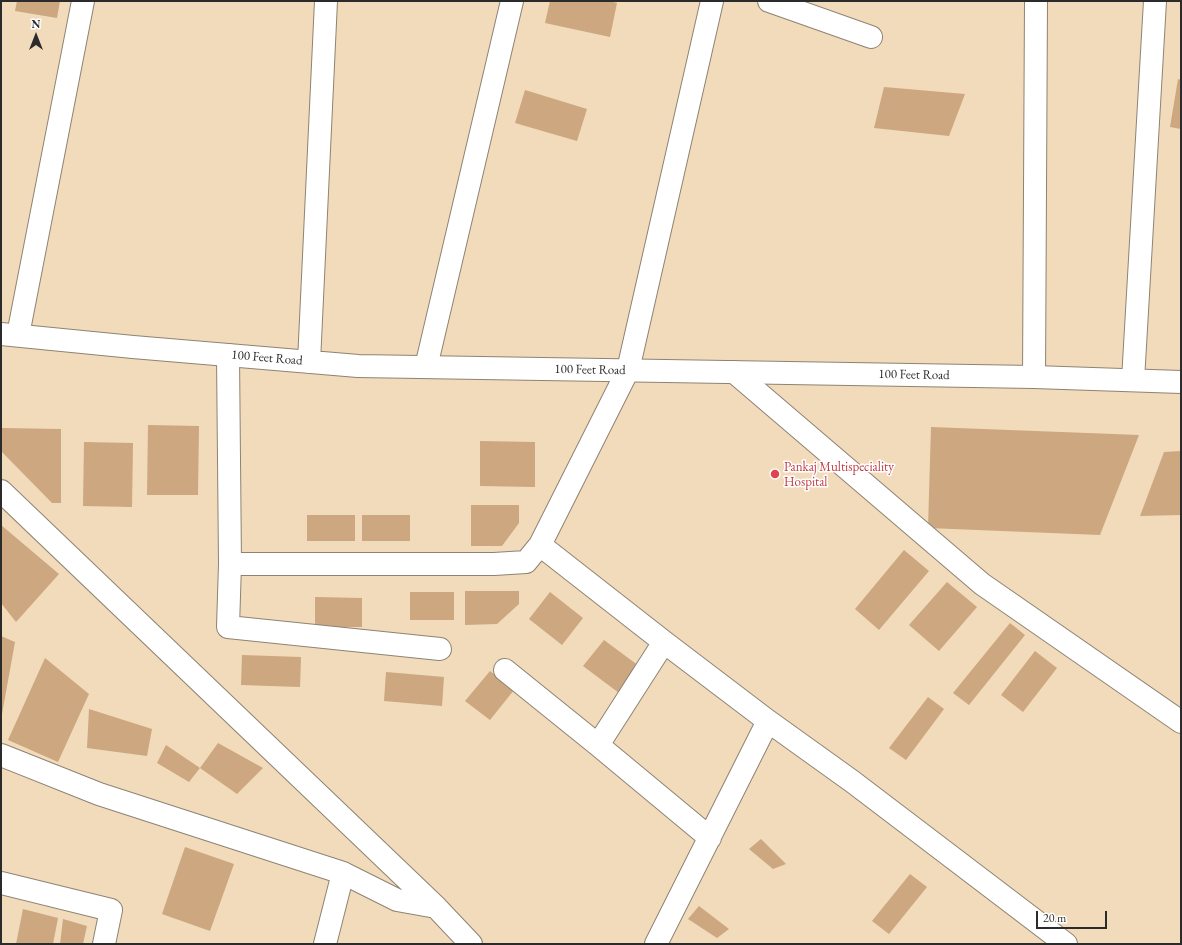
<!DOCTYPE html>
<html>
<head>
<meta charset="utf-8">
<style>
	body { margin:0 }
	#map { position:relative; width:1182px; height:945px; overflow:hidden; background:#f1dbbb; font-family:"EB Garamond",serif }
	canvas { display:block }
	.frame { position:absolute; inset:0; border:2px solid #2b2b2b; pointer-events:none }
	.north { position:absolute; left:16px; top:16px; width:40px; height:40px; -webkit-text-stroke:3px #fff; paint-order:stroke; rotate:0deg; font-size:11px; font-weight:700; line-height:16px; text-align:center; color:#2b2b2b }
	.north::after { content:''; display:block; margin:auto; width:14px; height:18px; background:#2b2b2b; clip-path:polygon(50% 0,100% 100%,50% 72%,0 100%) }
	.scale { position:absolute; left:1036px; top:911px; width:71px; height:18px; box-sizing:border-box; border:2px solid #2b2b2b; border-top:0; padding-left:5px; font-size:12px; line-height:14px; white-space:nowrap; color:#2b2b2b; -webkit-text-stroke:3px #fff; paint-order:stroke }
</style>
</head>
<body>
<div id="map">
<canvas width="1182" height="945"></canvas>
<div class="frame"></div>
<div class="north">N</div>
<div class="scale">20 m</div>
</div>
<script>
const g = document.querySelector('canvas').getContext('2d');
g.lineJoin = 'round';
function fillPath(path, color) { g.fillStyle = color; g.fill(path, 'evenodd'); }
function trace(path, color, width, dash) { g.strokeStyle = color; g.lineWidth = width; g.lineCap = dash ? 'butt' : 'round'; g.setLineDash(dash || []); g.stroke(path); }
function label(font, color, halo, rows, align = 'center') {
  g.font = font + ' "EB Garamond",serif'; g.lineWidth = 3; g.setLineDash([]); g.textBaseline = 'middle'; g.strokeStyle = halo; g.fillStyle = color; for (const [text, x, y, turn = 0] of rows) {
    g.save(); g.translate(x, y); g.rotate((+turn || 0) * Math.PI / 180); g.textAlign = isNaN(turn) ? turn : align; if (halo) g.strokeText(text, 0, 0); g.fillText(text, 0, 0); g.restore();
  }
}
fillPath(new Path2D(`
	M 17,1 L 60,1 L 57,18 L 15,11 Z
	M 550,1 L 609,1 L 617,3 L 610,37 L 545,23 Z
	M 1178,79 L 1181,80 L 1181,129 L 1170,127 Z
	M 884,87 L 965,94 L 949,136 L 874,128 Z
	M 525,90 L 587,109 L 577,141 L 515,123 Z
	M 148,425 L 199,426 L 198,495 L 147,495 Z
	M 931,427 L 1139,435 L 1100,535 L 928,528 Z
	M 1,428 L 61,429 L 61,503 L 52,503 L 1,451 Z
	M 480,441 L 535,442 L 535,487 L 480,486 Z
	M 84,442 L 133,443 L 132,507 L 83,506 Z
	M 1181,451 L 1181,515 L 1140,516 L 1164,452 Z
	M 471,505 L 519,505 L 519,523 L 502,546 L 471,546 Z
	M 307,515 L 355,515 L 355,541 L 307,541 Z
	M 362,515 L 410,515 L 410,541 L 362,541 Z
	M 1,525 L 59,574 L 16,622 L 1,603 Z
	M 904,550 L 929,571 L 879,630 L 855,609 Z
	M 947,582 L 977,607 L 939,651 L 909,625 Z
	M 465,591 L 519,591 L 519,604 L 497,624 L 465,625 Z
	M 410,592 L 454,592 L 454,620 L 410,620 Z
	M 550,592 L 583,618 L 562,645 L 529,619 Z
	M 315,597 L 362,598 L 362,627 L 315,627 Z
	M 1010,623 L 1025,635 L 969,705 L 953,693 Z
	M 1,636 L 15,642 L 2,714 L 1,714 Z
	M 604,640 L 639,666 L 619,693 L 583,666 Z
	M 1035,651 L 1057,668 L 1023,712 L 1001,695 Z
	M 242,655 L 301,657 L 300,687 L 241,685 Z
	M 45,658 L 89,694 L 58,762 L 8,740 Z
	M 490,671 L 514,690 L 490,720 L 465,701 Z
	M 386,672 L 444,677 L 442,706 L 384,701 Z
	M 928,697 L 944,709 L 906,760 L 889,748 Z
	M 89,709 L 152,729 L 147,756 L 87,748 Z
	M 218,743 L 263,768 L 237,794 L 200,768 L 189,782 L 157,763 L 166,745 L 200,768 Z
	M 761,839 L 786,864 L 773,869 L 749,849 Z
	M 185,847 L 234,864 L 210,931 L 162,914 Z
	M 910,874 L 927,887 L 889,934 L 872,921 Z
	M 699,906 L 729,929 L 717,938 L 688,919 Z
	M 23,909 L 58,918 L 53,944 L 16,944 Z
	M 63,919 L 87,926 L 83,944 L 60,944 Z`), '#cca77f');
const street = new Path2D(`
	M 712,1 L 628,370 L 540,545 L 664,642 L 768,721 L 853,782 L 1066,944
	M 769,1 L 871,37
	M 18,335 L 83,1
	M 228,355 L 230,564 L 494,564 L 526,562 L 540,545
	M 426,367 L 512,1
	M 734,372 L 982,584 L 1181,722
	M 1034,377 L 1036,1
	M 1133,380 L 1155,1
	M 1,491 L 436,907 L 471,944
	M 230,564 L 228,627 L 440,649
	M 505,670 L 598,745 L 710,838
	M 598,745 L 664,642
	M 1,755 L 99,794 L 343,873 L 397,900 L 436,907
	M 1,883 L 111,910 L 104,944
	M 325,944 L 343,873
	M 656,944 L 768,721`);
const secondary = new Path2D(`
	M 1,334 L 133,347 L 358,366 L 1034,377 L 1181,382
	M 309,362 L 326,1`);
trace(street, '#8e8373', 24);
trace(secondary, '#8e8373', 24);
trace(street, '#fff', 22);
trace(secondary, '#fff', 22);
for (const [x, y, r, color] of [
	[775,474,5,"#e0444e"]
]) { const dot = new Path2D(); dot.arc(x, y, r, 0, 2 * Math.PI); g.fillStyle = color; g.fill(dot); trace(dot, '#fff', 1.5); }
label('13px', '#2b2b2b', '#fff', [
	["100 Feet Road",267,358,5],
	["100 Feet Road",590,370,1],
	["100 Feet Road",914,375,1]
]);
label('13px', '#be3a42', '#fff', [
	["Pankaj Multispeciality",784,467],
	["Hospital",784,482]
], 'left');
</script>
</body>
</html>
